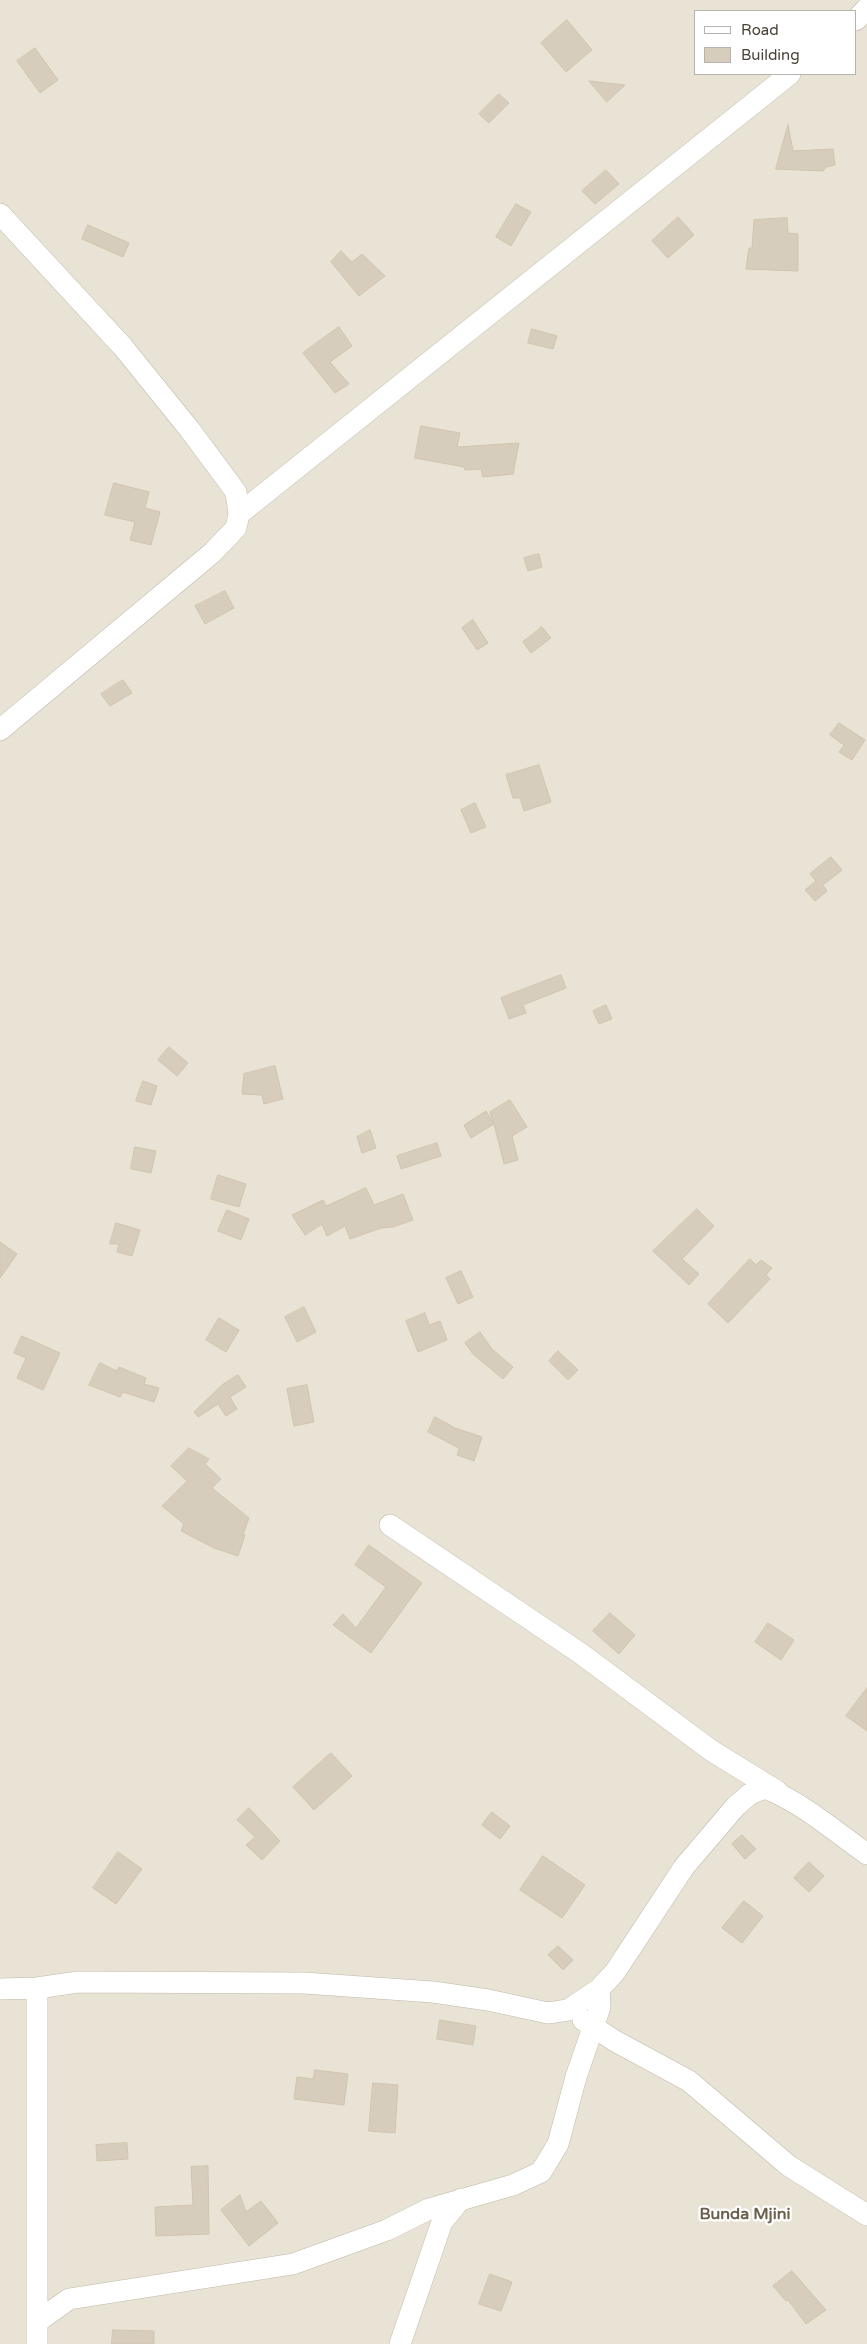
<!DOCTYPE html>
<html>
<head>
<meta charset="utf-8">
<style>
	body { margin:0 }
	#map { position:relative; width:867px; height:2344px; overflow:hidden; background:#f5f1e7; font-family:"Varela Round",sans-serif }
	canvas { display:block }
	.legend { position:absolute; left:694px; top:10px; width:162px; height:65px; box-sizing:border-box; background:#fff; border:1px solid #b6b3ae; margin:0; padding:6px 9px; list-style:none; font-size:15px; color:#484135 }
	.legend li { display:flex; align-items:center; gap:10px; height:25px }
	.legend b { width:25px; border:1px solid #b6b3ae }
</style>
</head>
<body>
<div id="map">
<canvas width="867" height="2344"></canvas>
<ul class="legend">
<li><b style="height:6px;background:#fff"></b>Road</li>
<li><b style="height:14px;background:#d7cdbc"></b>Building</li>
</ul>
</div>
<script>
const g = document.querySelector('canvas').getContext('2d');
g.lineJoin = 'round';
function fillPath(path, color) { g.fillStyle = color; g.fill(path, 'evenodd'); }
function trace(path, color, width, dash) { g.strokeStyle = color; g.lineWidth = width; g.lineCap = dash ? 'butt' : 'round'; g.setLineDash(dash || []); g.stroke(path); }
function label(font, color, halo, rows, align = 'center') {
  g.font = font + ' "Varela Round",sans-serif'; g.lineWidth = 4.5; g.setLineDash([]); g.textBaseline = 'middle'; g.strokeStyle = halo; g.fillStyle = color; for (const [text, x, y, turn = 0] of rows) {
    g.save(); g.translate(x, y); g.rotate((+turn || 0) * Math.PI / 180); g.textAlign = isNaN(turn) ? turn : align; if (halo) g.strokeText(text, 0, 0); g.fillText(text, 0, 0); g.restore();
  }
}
fillPath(new Path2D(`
	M 0,0 L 867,0 L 867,2344 L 0,2344 ZM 696,11 L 856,11 L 856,74 L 696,74 Z`), '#e9e3d5');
const building = new Path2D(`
	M 567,20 L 592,50 L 566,72 L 541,43 Z
	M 35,48 L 58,80 L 40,93 L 17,61 Z
	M 589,81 L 625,85 L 607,102 Z
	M 499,94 L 509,103 L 489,123 L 479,114 Z
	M 788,125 L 793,151 L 833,149 L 835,165 L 826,167 L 823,171 L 776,169 Z
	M 606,170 L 619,184 L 595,204 L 582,191 Z
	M 516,204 L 531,212 L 511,246 L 496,237 Z
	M 678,217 L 694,235 L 668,258 L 652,241 Z
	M 787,218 L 788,233 L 798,234 L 798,271 L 746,269 L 749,248 L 752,248 L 754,220 Z
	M 88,225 L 129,243 L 123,257 L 82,239 Z
	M 341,251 L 352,262 L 362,254 L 385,276 L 359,296 L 331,262 Z
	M 339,327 L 352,346 L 330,362 L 349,384 L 335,393 L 303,353 Z
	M 532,329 L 557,336 L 553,349 L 528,343 Z
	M 421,426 L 460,433 L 457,447 L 519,443 L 513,474 L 483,477 L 481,469 L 465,470 L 464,467 L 415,458 Z
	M 114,483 L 149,492 L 145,508 L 160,512 L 151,545 L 130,540 L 135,522 L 105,515 Z
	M 539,554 L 542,567 L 528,571 L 524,558 Z
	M 225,591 L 234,608 L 205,624 L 195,606 Z
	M 473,620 L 488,643 L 477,650 L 462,628 Z
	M 542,627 L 551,638 L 531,653 L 523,642 Z
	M 123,680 L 132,693 L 110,706 L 101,694 Z
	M 839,723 L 865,740 L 852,760 L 839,752 L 844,745 L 830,735 Z
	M 539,765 L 551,802 L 524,811 L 520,798 L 513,798 L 506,775 Z
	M 475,803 L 486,827 L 471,833 L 461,810 Z
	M 831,857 L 842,870 L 823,885 L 827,891 L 815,901 L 805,890 L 816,881 L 810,874 Z
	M 561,975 L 566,988 L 523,1005 L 526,1013 L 509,1019 L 501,998 Z
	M 606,1005 L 612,1019 L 599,1024 L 593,1011 Z
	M 169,1047 L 188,1063 L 177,1076 L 158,1060 Z
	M 275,1066 L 283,1099 L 264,1104 L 262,1095 L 242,1094 L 244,1074 Z
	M 143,1081 L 157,1086 L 151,1105 L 136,1101 Z
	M 510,1100 L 527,1127 L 512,1136 L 518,1160 L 504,1164 L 494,1124 L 471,1138 L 464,1125 L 486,1111 L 493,1123 L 490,1112 Z
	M 370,1130 L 376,1148 L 362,1153 L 357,1137 Z
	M 437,1143 L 441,1156 L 401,1169 L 397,1156 Z
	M 135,1147 L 156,1151 L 151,1173 L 131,1169 Z
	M 218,1175 L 246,1184 L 239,1207 L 211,1199 Z
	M 366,1188 L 374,1205 L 403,1194 L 413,1220 L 393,1227 L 381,1228 L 350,1239 L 345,1226 L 327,1236 L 322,1224 L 305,1235 L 292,1215 L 323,1200 L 326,1206 Z
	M 697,1209 L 714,1226 L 682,1259 L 699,1274 L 689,1285 L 653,1251 Z
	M 227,1210 L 249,1219 L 241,1240 L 218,1231 Z
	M 116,1223 L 140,1230 L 132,1256 L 117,1252 L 119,1244 L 110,1244 Z
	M 0,1242 L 17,1254 L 0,1278 Z
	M 750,1259 L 756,1265 L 761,1260 L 772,1268 L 766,1275 L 770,1279 L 728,1323 L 708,1304 Z
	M 461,1271 L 473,1297 L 458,1304 L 446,1278 Z
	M 304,1307 L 316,1332 L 297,1342 L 285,1317 Z
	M 425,1313 L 429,1325 L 440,1321 L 447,1340 L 418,1352 L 406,1321 Z
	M 219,1318 L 239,1330 L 226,1352 L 206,1340 Z
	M 480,1332 L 492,1349 L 513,1367 L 503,1379 L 473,1354 L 465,1343 Z
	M 22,1336 L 60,1353 L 43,1390 L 17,1378 L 26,1358 L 14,1353 Z
	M 558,1351 L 578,1370 L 568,1380 L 549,1361 Z
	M 100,1363 L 117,1371 L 119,1367 L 146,1378 L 144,1384 L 159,1388 L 154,1402 L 123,1392 L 120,1397 L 89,1385 Z
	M 238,1375 L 246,1387 L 230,1397 L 237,1409 L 226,1416 L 218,1404 L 198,1417 L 194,1412 L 222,1385 Z
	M 307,1385 L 314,1422 L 294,1426 L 287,1389 Z
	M 435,1417 L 455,1428 L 482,1437 L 474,1461 L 457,1455 L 459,1448 L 428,1432 Z
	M 189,1448 L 209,1459 L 205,1464 L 221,1479 L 212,1488 L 249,1518 L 243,1534 L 245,1535 L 238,1556 L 214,1548 L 181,1531 L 184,1524 L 162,1506 L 187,1481 L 171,1466 Z
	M 369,1545 L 422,1583 L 371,1653 L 333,1625 L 343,1614 L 356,1628 L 386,1587 L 355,1565 Z
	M 610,1613 L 635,1635 L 619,1654 L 593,1631 Z
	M 768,1623 L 794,1640 L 781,1660 L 755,1642 Z
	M 867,1688 L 867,1731 L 846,1716 Z
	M 331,1753 L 352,1776 L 314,1810 L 293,1787 Z
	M 249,1808 L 280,1841 L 262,1860 L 246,1845 L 255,1837 L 237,1820 Z
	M 492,1812 L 510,1826 L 500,1839 L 482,1825 Z
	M 742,1835 L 756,1849 L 745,1859 L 732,1844 Z
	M 118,1852 L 142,1869 L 116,1904 L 93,1888 Z
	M 543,1856 L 585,1885 L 562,1918 L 520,1890 Z
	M 809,1862 L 824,1876 L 809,1892 L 794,1878 Z
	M 744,1901 L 763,1916 L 742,1943 L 722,1928 Z
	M 558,1946 L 573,1960 L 563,1970 L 548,1955 Z
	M 440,2020 L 476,2026 L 473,2045 L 437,2039 Z
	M 315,2070 L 348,2074 L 344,2105 L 294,2099 L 297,2077 L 313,2079 Z
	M 373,2083 L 398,2085 L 395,2133 L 369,2131 Z
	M 127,2143 L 128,2159 L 97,2161 L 96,2145 Z
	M 208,2166 L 209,2234 L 156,2236 L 155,2207 L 193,2205 L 191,2167 Z
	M 240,2195 L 246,2212 L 261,2201 L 278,2223 L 249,2246 L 221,2210 Z
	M 792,2271 L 826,2310 L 806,2324 L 788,2300 L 786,2301 L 773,2286 Z
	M 490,2274 L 512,2282 L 501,2311 L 479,2304 Z
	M 113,2330 L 154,2331 L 154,2344 L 112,2344 Z`);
fillPath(building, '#d7cdbc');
trace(building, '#d2c5ae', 1);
const minor = new Path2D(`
	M 856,20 L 867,8
	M 0,214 L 123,347 L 190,430 L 236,492 L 239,514 L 236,528 L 212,553 L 0,730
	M 239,514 L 790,74
	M 390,1525 L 580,1653 L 712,1751 L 777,1791
	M 37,1988 L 37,2344
	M 0,1989 L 37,1988 L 78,1982 L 304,1983 L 433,1992 L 488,2000 L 548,2013 L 568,2010 L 599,1989 L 615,1972 L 684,1867 L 736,1806 L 750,1794 L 765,1788 C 803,1803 834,1831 867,1854
	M 583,2020 L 615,2041 L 689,2081 L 789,2166 L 867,2215
	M 37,2322 L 69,2299 L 293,2264 L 387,2230 L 429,2209 L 513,2185 L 541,2172 L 558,2144 L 576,2077 L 600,2007 L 599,1989
	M 400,2344 L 442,2222 L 461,2199`);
trace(minor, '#c1b9a9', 22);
trace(minor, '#fff', 21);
label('bold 16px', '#6c604c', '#fff', [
	["Bunda Mjini",745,2215]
]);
</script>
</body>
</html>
